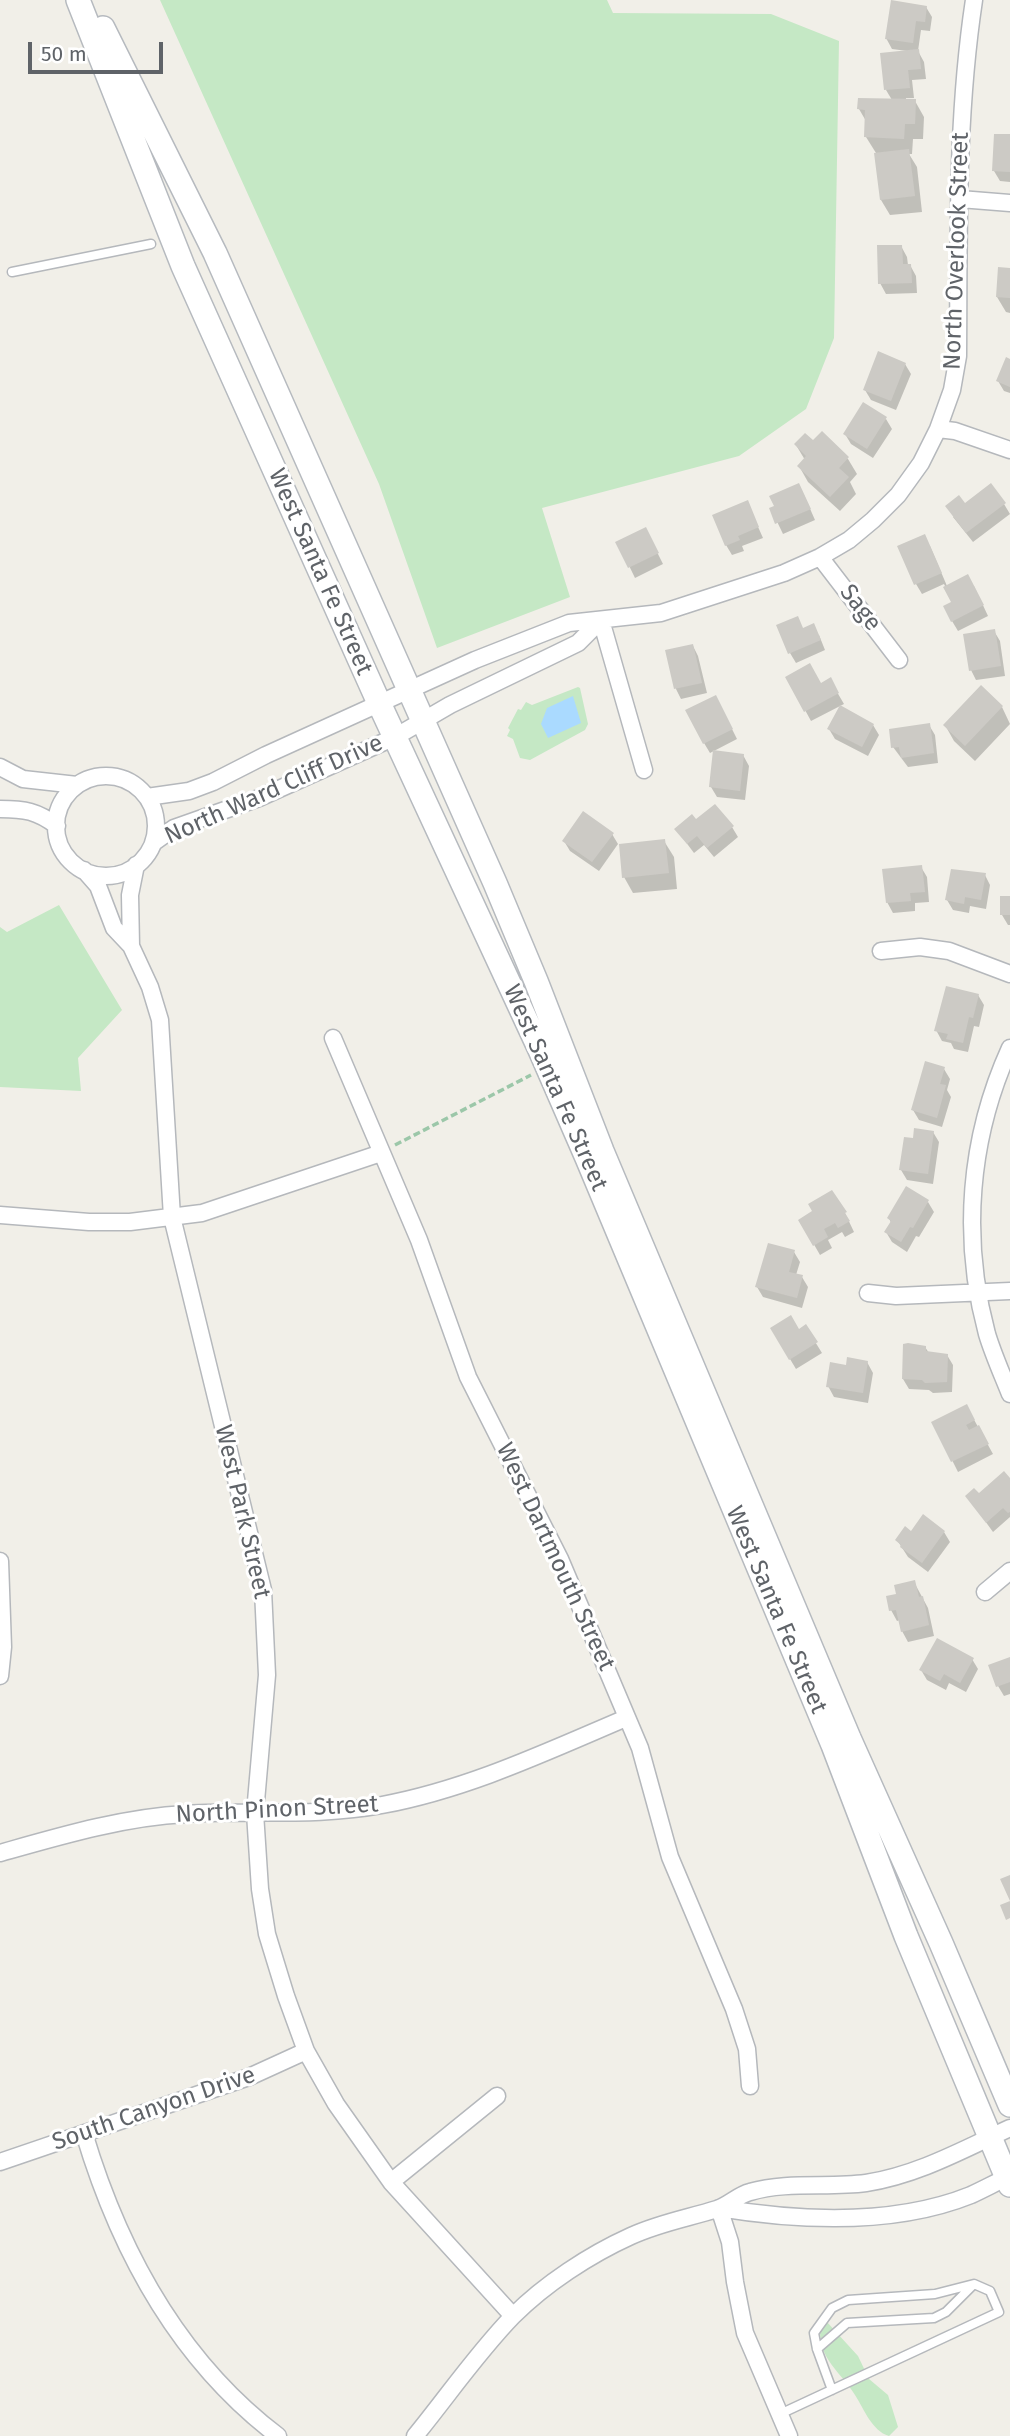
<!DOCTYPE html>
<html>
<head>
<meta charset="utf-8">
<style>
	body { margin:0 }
	#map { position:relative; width:1010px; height:2436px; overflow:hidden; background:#f1efe8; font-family:"Fira Sans",sans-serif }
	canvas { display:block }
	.scale { position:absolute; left:28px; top:42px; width:135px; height:32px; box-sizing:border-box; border:4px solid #5f6368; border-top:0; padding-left:9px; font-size:21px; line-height:24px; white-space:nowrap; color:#5f6368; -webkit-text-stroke:5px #fff; paint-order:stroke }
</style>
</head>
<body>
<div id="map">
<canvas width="1010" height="2436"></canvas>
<div class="scale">50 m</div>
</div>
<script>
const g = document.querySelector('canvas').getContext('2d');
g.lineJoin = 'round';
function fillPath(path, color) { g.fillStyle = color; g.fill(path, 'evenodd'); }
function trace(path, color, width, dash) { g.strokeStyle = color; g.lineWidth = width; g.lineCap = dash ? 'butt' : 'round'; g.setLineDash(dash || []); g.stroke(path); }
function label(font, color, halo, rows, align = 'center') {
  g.font = font + ' "Fira Sans",sans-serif'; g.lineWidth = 6; g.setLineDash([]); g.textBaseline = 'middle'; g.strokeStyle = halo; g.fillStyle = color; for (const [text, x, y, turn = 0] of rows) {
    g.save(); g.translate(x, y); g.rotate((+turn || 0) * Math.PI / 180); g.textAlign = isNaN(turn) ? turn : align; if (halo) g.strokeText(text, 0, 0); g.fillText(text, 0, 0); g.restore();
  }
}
fillPath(new Path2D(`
	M 160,0 L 607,0 L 613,13 L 771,14 L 839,41 L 834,338 L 806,409 L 739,456 L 542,508 L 570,597 L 437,648 L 379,484 Z
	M 578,687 L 580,688 L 588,724 L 585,730 L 530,760 L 520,758 L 513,739 L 507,736 L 510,730 L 508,728 L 518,709 L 521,710 L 526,702 L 532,705 Z
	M 59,905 L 122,1010 L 78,1058 L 81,1091 L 0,1087 L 0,927 L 7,932 Z
	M 827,2322 L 858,2356 L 869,2379 L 888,2395 L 898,2427 L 889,2436 C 872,2431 864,2409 855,2395 C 841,2372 819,2360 820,2329 Z`), '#c5e8c5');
fillPath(new Path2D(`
	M 573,696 L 581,723 L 548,738 L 541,724 L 547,708 Z`), '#aadaff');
fillPath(new Path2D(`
	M 926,7 L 932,17 L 930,31 L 921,30 L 918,51 L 924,62 L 926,79 L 912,80 L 914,98 L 906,98 L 906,101 L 915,101 L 924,117 L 923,139 L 913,139 L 912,154 L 909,154 L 917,167 L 922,212 L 890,215 L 881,200 L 876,153 L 866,137 L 866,121 L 859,109 L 892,100 L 886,90 L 907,51 L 892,49 L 886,38 Z
	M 1010,136 L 1010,182 L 1000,181 L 994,171 Z
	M 901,246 L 907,257 L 908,265 L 910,265 L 916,276 L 917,293 L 886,294 L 880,283 Z
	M 1010,270 L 1010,313 L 1006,312 L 997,297 Z
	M 1010,361 L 1010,393 L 1004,391 L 998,381 Z
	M 905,364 L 911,374 L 896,410 L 871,400 L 865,390 Z
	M 886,419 L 892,429 L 873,458 L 851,444 L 845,434 Z
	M 822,434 L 848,459 L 857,474 L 850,482 L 856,494 L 840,511 L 808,482 L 799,466 L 805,460 L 796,445 L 813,443 Z
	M 804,495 L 815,520 L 783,534 L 771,509 Z
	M 747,502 L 763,538 L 742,546 L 744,551 L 732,555 L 726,545 Z
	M 1004,504 L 1010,514 L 973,542 L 953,517 L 965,505 Z
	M 651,540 L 663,564 L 635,578 L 618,543 Z
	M 930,546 L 947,586 L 974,586 L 988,616 L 958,631 L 952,621 L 953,603 L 944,584 L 922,594 L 916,584 Z
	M 804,629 L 819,635 L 825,650 L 796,663 L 790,653 Z
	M 994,631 L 1000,641 L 1005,676 L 976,680 L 971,670 Z
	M 693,646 L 698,656 L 707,693 L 681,699 L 676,689 L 667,652 Z
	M 787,677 L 820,685 L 830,680 L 844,704 L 811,721 Z
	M 721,707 L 737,739 L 710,753 L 704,743 Z
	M 1002,707 L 1010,724 L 975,761 L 954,741 L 945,725 Z
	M 873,725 L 879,735 L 868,756 L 835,739 L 829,729 Z
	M 929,725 L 935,735 L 938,763 L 908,767 L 893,747 Z
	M 743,755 L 749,766 L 745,800 L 717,797 L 711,787 Z
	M 696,822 L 732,827 L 738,837 L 714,857 L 704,845 L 694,853 L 676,829 Z
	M 612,834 L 618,844 L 599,871 L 570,851 L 564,841 Z
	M 664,841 L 674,857 L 677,889 L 633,893 L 624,877 Z
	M 921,867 L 927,877 L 929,902 L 915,903 L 915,911 L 893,913 L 887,902 Z
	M 985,875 L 990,885 L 986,909 L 970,906 L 969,913 L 953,910 L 947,900 Z
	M 1010,897 L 1010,925 L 1008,925 L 1002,915 Z
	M 978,995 L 984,1005 L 979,1027 L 974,1026 L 968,1052 L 954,1049 L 951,1043 L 942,1041 L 936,1030 Z
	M 944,1069 L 950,1079 L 947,1090 L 951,1097 L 942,1127 L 919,1120 L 913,1110 Z
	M 933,1132 L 939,1142 L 933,1184 L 907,1180 L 901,1170 L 914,1140 Z
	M 928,1202 L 934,1212 L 919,1237 L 916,1236 L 907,1252 L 892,1242 L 886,1232 L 891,1223 L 889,1218 Z
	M 845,1213 L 854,1232 L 845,1237 L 842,1232 L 828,1240 L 832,1248 L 820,1255 L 800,1220 Z
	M 794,1252 L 800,1262 L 796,1275 L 802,1277 L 808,1287 L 802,1308 L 763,1297 L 757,1287 Z
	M 806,1327 L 822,1353 L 796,1369 L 772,1329 L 799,1331 Z
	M 925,1347 L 929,1353 L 947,1355 L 953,1365 L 952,1392 L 933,1393 L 929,1390 L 909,1389 L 903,1379 Z
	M 867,1362 L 873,1373 L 868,1403 L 834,1397 L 828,1386 L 848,1367 Z
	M 972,1416 L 993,1454 L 958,1472 L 933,1422 Z
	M 1010,1481 L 1010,1517 L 993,1532 L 967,1496 L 978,1495 Z
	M 944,1532 L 950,1542 L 928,1572 L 908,1557 L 897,1540 L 912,1533 Z
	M 914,1582 L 928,1608 L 934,1636 L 908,1642 L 902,1631 L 900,1620 L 897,1621 L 891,1610 L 898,1595 Z
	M 972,1659 L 978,1669 L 966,1692 L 949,1683 L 946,1690 L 927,1680 L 921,1670 Z
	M 1010,1659 L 1010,1694 L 1004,1696 L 998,1686 Z`), '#0003');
fillPath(new Path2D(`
	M 891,0 L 927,6 L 925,22 L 916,21 L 913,43 L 885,39 Z
	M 919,49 L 921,69 L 908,70 L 910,88 L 884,90 L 880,53 Z
	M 858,98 L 916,99 L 915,124 L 905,124 L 904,139 L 864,137 L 865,110 L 857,109 Z
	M 994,134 L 1010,134 L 1010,172 L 992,171 Z
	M 909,149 L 915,196 L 880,200 L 874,153 Z
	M 877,245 L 902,245 L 903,264 L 911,264 L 912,283 L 878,284 Z
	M 998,267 L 1010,268 L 1010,298 L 996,297 Z
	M 878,351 L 906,363 L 891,401 L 863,390 Z
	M 1006,357 L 1010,359 L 1010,387 L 996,381 Z
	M 863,402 L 887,417 L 867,449 L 843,434 Z
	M 822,431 L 849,457 L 839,468 L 849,477 L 830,497 L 797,466 L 806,456 L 794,444 L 805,433 L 813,440 Z
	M 799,483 L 811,509 L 775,524 L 769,508 L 774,506 L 769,496 Z
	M 991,483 L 1006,503 L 966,533 L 945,506 L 959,495 L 965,503 Z
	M 748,500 L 759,527 L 738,536 L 740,540 L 725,546 L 712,515 Z
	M 646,527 L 659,553 L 628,568 L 615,542 Z
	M 925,534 L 942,573 L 914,585 L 897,546 Z
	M 968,574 L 984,605 L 951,622 L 943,606 L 951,602 L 943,587 Z
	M 798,616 L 803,628 L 814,623 L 821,640 L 788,654 L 776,625 Z
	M 995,629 L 1001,666 L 969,671 L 963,634 Z
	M 693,644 L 702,683 L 674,689 L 665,650 Z
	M 810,663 L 821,683 L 831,677 L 839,693 L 804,712 L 785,677 Z
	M 981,685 L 1003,706 L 965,746 L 943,725 Z
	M 716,695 L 733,729 L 703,744 L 685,710 Z
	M 840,705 L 874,724 L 862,747 L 827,729 Z
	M 930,723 L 934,753 L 901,758 L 899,747 L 891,748 L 889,729 Z
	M 713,750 L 744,754 L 740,791 L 709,787 Z
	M 715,804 L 734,826 L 707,848 L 697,836 L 687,844 L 674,829 L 692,814 L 696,819 Z
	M 583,811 L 614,833 L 592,862 L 562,841 Z
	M 665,839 L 669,873 L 622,878 L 619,844 Z
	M 922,865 L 925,892 L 910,893 L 911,901 L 886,903 L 882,869 Z
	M 951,869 L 986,873 L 981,900 L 965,897 L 964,904 L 945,900 Z
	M 1000,896 L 1010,896 L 1010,915 L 1000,915 Z
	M 946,986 L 979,994 L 973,1018 L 969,1017 L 963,1043 L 946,1039 L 948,1034 L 934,1031 Z
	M 925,1061 L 945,1067 L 940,1084 L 946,1085 L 937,1118 L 911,1110 Z
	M 914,1128 L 934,1131 L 928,1174 L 899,1170 L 904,1137 L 913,1138 Z
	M 906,1186 L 929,1200 L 913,1228 L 910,1227 L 901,1242 L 884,1232 L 891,1221 L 887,1218 Z
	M 832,1190 L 847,1212 L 845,1213 L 850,1221 L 838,1228 L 835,1223 L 824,1229 L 828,1237 L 813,1246 L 798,1220 L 812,1211 L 808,1204 Z
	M 768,1243 L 795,1250 L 789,1272 L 803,1275 L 797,1298 L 755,1287 Z
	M 791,1315 L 799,1329 L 806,1324 L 818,1342 L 789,1360 L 770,1328 Z
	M 908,1343 L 926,1346 L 926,1351 L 948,1354 L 947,1382 L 925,1383 L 922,1380 L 902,1379 L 903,1344 Z
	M 847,1357 L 868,1361 L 863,1393 L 826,1387 L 830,1362 L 846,1365 Z
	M 967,1404 L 975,1420 L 966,1425 L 969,1430 L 979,1425 L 989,1444 L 951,1462 L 931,1422 Z
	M 1004,1471 L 1010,1478 L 1010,1512 L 1008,1513 L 1003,1508 L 986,1523 L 965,1496 L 974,1488 L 979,1493 Z
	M 923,1514 L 945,1531 L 922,1563 L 900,1547 L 901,1545 L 895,1540 L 905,1526 L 911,1531 Z
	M 915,1580 L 919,1597 L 923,1596 L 929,1625 L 901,1632 L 896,1610 L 889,1611 L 886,1596 L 896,1594 L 894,1585 Z
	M 937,1638 L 974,1658 L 960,1683 L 944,1674 L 940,1681 L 919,1670 Z
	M 1010,1657 L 1010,1682 L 996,1687 L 988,1665 Z
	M 1010,1875 L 1010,1918 L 1006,1920 L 1000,1905 L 1010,1901 L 1000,1879 Z`), '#cccac5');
const lane = new Path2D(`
	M 12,272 L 151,244
	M 817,2349 L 847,2323 L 934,2318 L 946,2312 L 972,2286
	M 780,2414 L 999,2312 L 990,2291 L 974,2284 L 935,2294 L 848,2300 L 832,2308 L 814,2333 L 817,2349 L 832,2390`);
const street = new Path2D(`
	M 960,199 L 1010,203
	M 938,429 L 955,431 L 1010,450
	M 820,557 L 899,660
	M 601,620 L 644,770
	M 0,767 L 23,779 L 77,785
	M56 826a50 50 0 1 1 100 0a50 50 0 1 1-100 0Z
	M 147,797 L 189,791 L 213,782 L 266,755 L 475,660 L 569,623 L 661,613 L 784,573 L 820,557 L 849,540 L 873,520 L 898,495 L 921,463 L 938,429 L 952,390 L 958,356 C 959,236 956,119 974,0
	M 0,809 C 25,809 37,811 57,826
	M 153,843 L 174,828 L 259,798 L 395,737 L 450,705 L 578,643 L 601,620
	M 84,870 L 98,886 L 114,928 L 131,946 L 150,987 L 160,1020 L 172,1217 L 263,1590 L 267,1675 L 255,1813 L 260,1889 L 267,1934 L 286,1996 L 306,2051 L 336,2104 L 391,2182 L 513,2316
	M 131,946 L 130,895 L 136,865
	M 881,951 L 920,947 L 949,951 L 1010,974
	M 333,1038 L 419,1240 L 468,1377 L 560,1559 L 640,1748 L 670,1857 L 734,2009 L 747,2049 L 750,2086
	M 1010,1048 C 969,1138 961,1238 987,1334 C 993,1354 1002,1374 1010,1394
	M 0,1215 L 89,1222 L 130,1222 L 202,1213 L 381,1153
	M 868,1293 L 896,1296 L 1010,1291
	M 0,1561 L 3,1647 L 0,1676
	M 985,1592 L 1010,1571
	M 0,1853 C 60,1836 124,1817 186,1814 C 251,1810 318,1817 382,1805 C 468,1789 546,1752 626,1718
	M 84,2133 C 119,2250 179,2361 278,2436
	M 0,2162 L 249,2077 L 306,2051
	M 391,2182 L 497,2096
	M 719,2208 C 799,2221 894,2226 971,2195 C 984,2189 997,2182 1010,2176
	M 719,2208 L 730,2242 L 735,2282 L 745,2333 L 789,2436
	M 415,2436 C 447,2397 477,2353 513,2316 C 545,2284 589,2255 631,2236 C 659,2223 688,2218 717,2209 C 729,2205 738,2195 750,2192 C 788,2181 828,2188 866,2183 C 918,2175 964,2149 1010,2128`);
const secondary = new Path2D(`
	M 78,0 L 183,266 L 379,703 L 540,1050 L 587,1158 L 833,1745 L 906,1936 L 1010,2185
	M 103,28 L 215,253 L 495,883 L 536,981 L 602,1151 L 849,1738 L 941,1943 L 1010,2105`);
trace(lane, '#b5b8bc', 11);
trace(street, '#b5b8bc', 19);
trace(secondary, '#b6babf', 26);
trace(new Path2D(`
	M 395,1145 L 531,1075`), '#9cc7a9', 3.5, [7, 3.5]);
trace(lane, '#fff', 8);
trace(street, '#fff', 16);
trace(secondary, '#fff', 23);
label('24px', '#5f6368', '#fff', [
	["North Overlook Street",957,251,-88],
	["West Santa Fe Street",320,572,66],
	["Sage",860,608,53],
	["North Ward Cliff Drive",274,790,-24],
	["West Santa Fe Street",555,1088,66],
	["West Park Street",242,1512,77],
	["West Dartmouth Street",555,1557,65],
	["West Santa Fe Street",776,1610,67],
	["North Pinon Street",277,1810,-3],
	["South Canyon Drive",154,2109,-19]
]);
</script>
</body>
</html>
